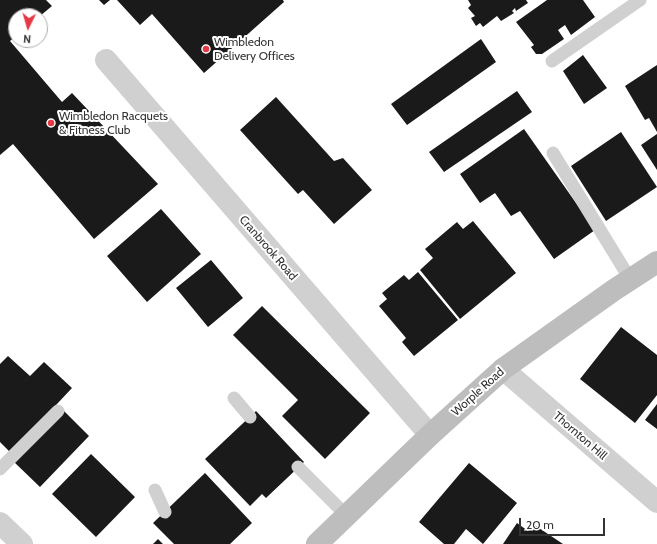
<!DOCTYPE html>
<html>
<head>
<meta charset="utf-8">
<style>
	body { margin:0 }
	#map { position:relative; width:657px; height:544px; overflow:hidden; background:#fff; font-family:Cabin,sans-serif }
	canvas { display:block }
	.north { position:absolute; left:8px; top:8px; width:40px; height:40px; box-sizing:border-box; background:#fff; border:1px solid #adadad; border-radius:50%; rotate:185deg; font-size:11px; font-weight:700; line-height:16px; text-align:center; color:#333 }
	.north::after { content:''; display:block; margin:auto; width:14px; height:18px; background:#e63946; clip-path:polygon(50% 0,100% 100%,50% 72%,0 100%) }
	.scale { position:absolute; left:519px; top:518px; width:86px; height:18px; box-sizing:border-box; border:2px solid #333; border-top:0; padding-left:5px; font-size:12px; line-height:14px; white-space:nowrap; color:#333; -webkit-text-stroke:3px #fff; paint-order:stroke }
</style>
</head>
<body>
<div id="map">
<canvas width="657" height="544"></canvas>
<div class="north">N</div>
<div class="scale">20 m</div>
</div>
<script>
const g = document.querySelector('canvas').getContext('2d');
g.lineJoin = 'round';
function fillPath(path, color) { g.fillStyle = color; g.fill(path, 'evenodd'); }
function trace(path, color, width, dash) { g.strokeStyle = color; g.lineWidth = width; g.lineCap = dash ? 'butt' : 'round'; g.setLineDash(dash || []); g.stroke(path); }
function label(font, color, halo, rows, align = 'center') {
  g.font = font + ' Cabin,sans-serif'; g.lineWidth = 4; g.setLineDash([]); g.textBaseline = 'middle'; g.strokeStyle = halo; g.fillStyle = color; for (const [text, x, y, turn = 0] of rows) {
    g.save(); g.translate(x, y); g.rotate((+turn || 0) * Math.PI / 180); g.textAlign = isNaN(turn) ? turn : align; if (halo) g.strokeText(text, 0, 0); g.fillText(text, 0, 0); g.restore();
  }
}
fillPath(new Path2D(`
	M 0,0 L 46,0 L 52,6 L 40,16 L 16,16 L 16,36 L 10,41 L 62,102 L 72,93 L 158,184 L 94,239 L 13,144 L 0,155 Z
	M 99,0 L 110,0 L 104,5 Z
	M 117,0 L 283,0 L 284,2 L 204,73 L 152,14 L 140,25 Z
	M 468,0 L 526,0 L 528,3 L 516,11 L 515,8 L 512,11 L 514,13 L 501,21 L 497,16 L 483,27 L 480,23 L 476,26 L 471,18 L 475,16 L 468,8 L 471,5 Z
	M 547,0 L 583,0 L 595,17 L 571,35 L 565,25 L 558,30 L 564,39 L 542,54 L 536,54 L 531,47 L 534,45 L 516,22 Z
	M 481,39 L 496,62 L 407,125 L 391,104 Z
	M 583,55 L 607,88 L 584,104 L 563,71 Z
	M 657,65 L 657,132 L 649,118 L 645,120 L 625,86 Z
	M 517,91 L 532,112 L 444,172 L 429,152 Z
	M 276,97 L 334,161 L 343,158 L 372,190 L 334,224 L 303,190 L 298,194 L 240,130 Z
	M 524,129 L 595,230 L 554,259 L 520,211 L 511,216 L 495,193 L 480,203 L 460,174 Z
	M 621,132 L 657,187 L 606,221 L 571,166 Z
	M 657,134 L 657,170 L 641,145 Z
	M 161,209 L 201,254 L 147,302 L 107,256 Z
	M 473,221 L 516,273 L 460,319 L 420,270 L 433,258 L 425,249 L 457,222 L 463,229 Z
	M 211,260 L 243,298 L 208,327 L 176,288 Z
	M 418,272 L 458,320 L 414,356 L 402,342 L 406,338 L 379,306 L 387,299 L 382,293 L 404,275 L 409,280 Z
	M 262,306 L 370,413 L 325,459 L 282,416 L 298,400 L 233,335 Z
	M 621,327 L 657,355 L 657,395 L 635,423 L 580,379 Z
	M 8,356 L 30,376 L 25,381 L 44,362 L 72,388 L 11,453 L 0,442 L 0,364 Z
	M 657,404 L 657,429 L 645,420 Z
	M 63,410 L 89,436 L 40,487 L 13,461 Z
	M 256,411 L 304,462 L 266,498 L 262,494 L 250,506 L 205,459 Z
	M 91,454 L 135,497 L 96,537 L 52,494 Z
	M 469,463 L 517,503 L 483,544 L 466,529 L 454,544 L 444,544 L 419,522 Z
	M 205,473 L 252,523 L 230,544 L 174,544 L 153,523 Z
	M 517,523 L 528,531 L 533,524 L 563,544 L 503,544 Z
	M 158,539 L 163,544 L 153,544 Z`), '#1a1a1a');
trace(new Path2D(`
	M 552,61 L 640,0
	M 553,153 L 630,279
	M 234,398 L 250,417
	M 298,467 L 347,516
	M 0,469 L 58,411
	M 155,490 L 165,512`), '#d0d0d0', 13);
trace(new Path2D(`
	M 106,60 L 430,435
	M 503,369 L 657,502
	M 0,523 L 22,544`), '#d0d0d0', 22);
trace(new Path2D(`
	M 317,544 L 430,435 L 503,369 L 614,290 L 657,262`), '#bdbdbd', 22);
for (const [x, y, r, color] of [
	[206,49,4,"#e63946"],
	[51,123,4,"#e63946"]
]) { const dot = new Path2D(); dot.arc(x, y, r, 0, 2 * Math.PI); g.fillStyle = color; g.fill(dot); trace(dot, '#fff', 1.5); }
label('12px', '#333', '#fff', [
	["Wimbledon",214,42],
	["Delivery Offices",214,56],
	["Wimbledon Racquets",59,116],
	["& Fitness Club",59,130]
], 'left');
label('12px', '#333', '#fff', [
	["Cranbrook Road",268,248,49],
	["Worple Road",478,392,-42],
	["Thornton Hill",580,436,41]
]);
</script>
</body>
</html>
